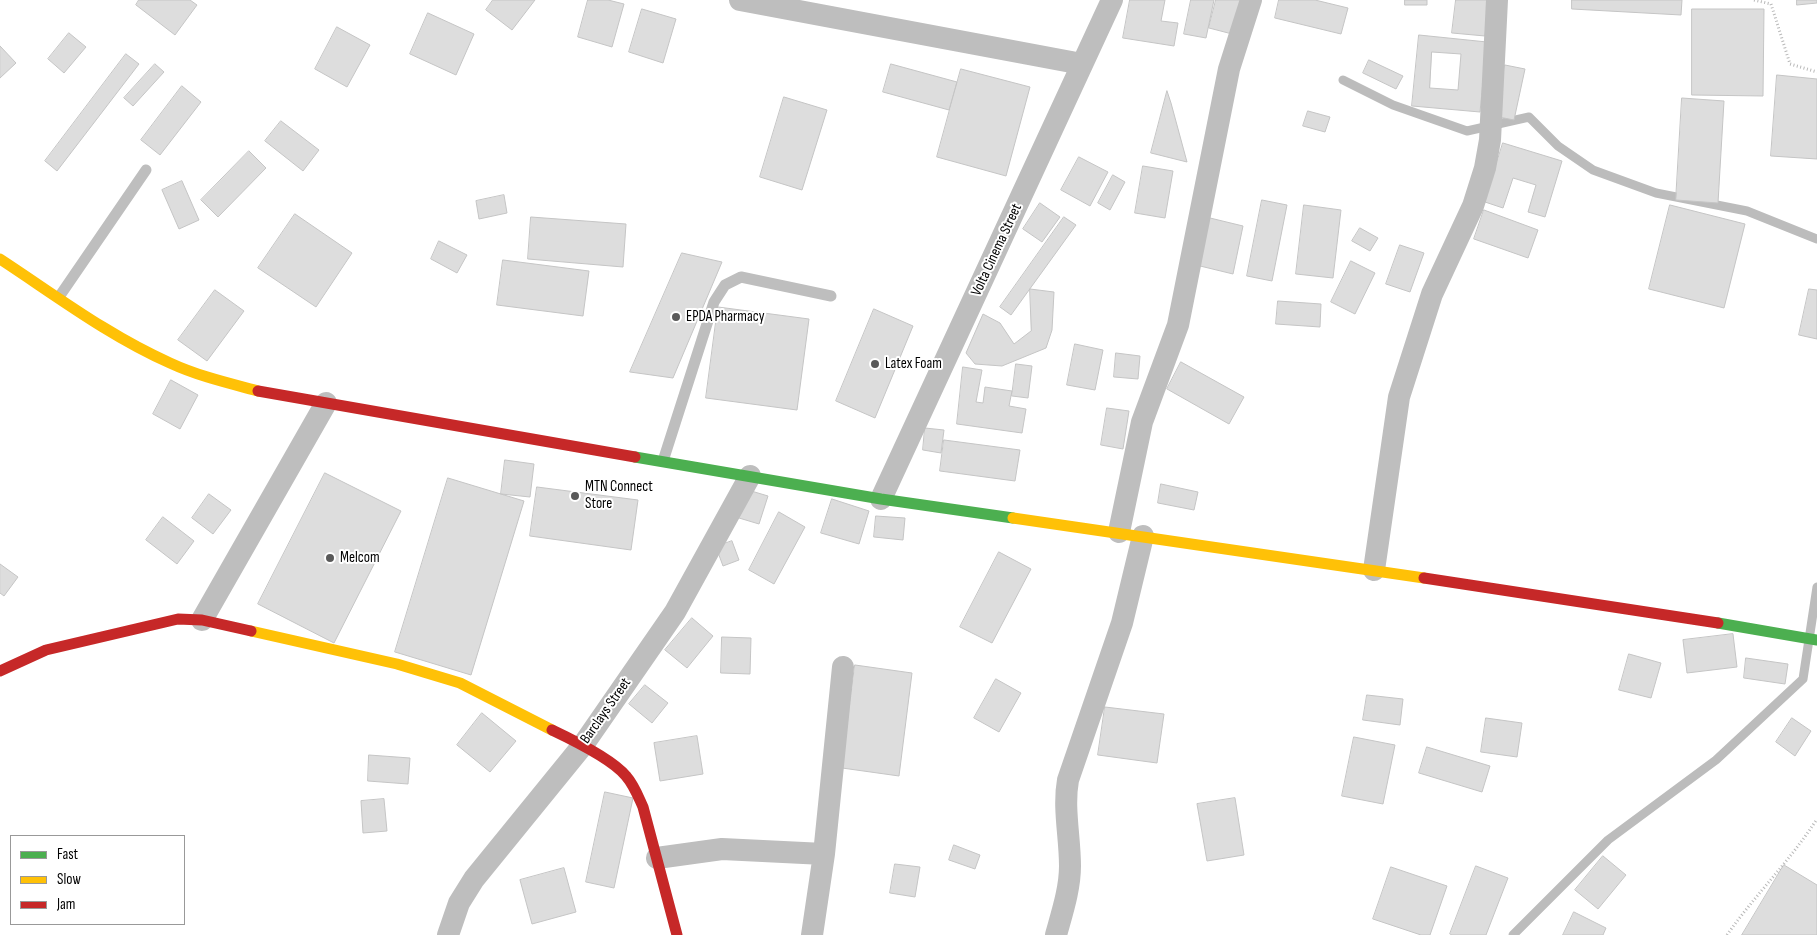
<!DOCTYPE html>
<html>
<head>
<meta charset="utf-8">
<style>
	body { margin:0 }
	#map { position:relative; width:1817px; height:935px; overflow:hidden; background:#fff; font-family:"Sofia Sans Condensed",sans-serif }
	canvas { display:block }
	.legend { position:absolute; left:10px; top:835px; width:175px; height:90px; box-sizing:border-box; background:#fff; border:1px solid #999; margin:0; padding:6px 9px; list-style:none; font-size:15px; color:#000 }
	.legend li { display:flex; align-items:center; gap:10px; height:25px }
	.legend b { width:25px; border:1px solid #999 }
</style>
</head>
<body>
<div id="map">
<canvas width="1817" height="935"></canvas>
<ul class="legend">
<li><b style="height:6px;background:#4caf50"></b>Fast</li>
<li><b style="height:6px;background:#ffc107"></b>Slow</li>
<li><b style="height:6px;background:#c62828"></b>Jam</li>
</ul>
</div>
<script>
const g = document.querySelector('canvas').getContext('2d');
g.lineJoin = 'round';
function trace(path, color, width, dash) { g.strokeStyle = color; g.lineWidth = width; g.lineCap = dash ? 'butt' : 'round'; g.setLineDash(dash || []); g.stroke(path); }
function fillPath(path, color) { g.fillStyle = color; g.fill(path, 'evenodd'); }
function label(font, color, halo, rows, align = 'center') {
  g.font = font + ' "Sofia Sans Condensed",sans-serif'; g.lineWidth = 4; g.setLineDash([]); g.textBaseline = 'middle'; g.strokeStyle = halo; g.fillStyle = color; for (const [text, x, y, turn = 0] of rows) {
    g.save(); g.translate(x, y); g.rotate((+turn || 0) * Math.PI / 180); g.textAlign = isNaN(turn) ? turn : align; if (halo) g.strokeText(text, 0, 0); g.fillText(text, 0, 0); g.restore();
  }
}
trace(new Path2D(`
	M 1343,80 L 1393,105 L 1467,131 L 1529,117 L 1558,146 L 1593,170 L 1656,193 L 1747,211 L 1817,239
	M 1513,935 L 1608,840 L 1716,760 L 1803,679 L 1817,587`), '#bcbcbc', 9);
const building = new Path2D(`
	M 139,0 L 190,0 L 197,5 L 175,35 L 136,5 Z
	M 493,0 L 535,0 L 512,30 L 486,10 Z
	M 588,0 L 608,0 L 624,4 L 612,47 L 578,37 Z
	M 1130,0 L 1165,0 L 1161,21 L 1178,23 L 1174,46 L 1123,38 Z
	M 1191,0 L 1214,0 L 1206,38 L 1184,34 Z
	M 1216,0 L 1244,0 L 1236,35 L 1209,28 Z
	M 1279,0 L 1315,0 L 1348,8 L 1341,34 L 1275,18 Z
	M 1405,0 L 1427,0 L 1427,5 L 1405,5 Z
	M 1456,0 L 1489,0 L 1485,36 L 1452,33 Z
	M 1572,0 L 1682,0 L 1681,15 L 1572,9 Z
	M 1797,0 L 1817,0 L 1817,3 L 1797,5 Z
	M 642,9 L 676,19 L 663,63 L 629,52 Z
	M 1692,9 L 1764,9 L 1763,96 L 1692,95 Z
	M 428,13 L 474,34 L 456,75 L 410,54 Z
	M 337,27 L 370,45 L 347,87 L 315,69 Z
	M 69,33 L 86,47 L 64,73 L 48,59 Z
	M 1419,35 L 1487,42 L 1480,112 L 1412,106 ZM 1432,52 L 1461,54 L 1458,90 L 1430,88 Z
	M 0,46 L 16,63 L 0,78 Z
	M 126,54 L 139,64 L 57,171 L 45,161 Z
	M 1369,60 L 1403,76 L 1396,89 L 1363,73 Z
	M 155,64 L 164,72 L 133,106 L 124,98 Z
	M 891,64 L 957,82 L 949,110 L 883,92 Z
	M 1505,65 L 1525,69 L 1514,120 L 1494,116 Z
	M 961,69 L 1030,87 L 1006,176 L 937,157 Z
	M 1777,75 L 1817,79 L 1817,159 L 1771,156 Z
	M 182,86 L 201,102 L 160,155 L 141,140 Z
	M 1167,91 L 1171,103 L 1187,162 L 1151,153 Z
	M 784,97 L 827,110 L 802,190 L 760,177 Z
	M 1682,98 L 1724,101 L 1718,203 L 1676,200 Z
	M 1308,111 L 1330,117 L 1325,132 L 1303,126 Z
	M 281,121 L 319,150 L 303,171 L 265,141 Z
	M 1503,143 L 1562,161 L 1545,217 L 1528,212 L 1536,185 L 1513,178 L 1503,208 L 1485,202 Z
	M 249,151 L 266,168 L 218,217 L 201,200 Z
	M 1079,157 L 1108,172 L 1090,206 L 1061,190 Z
	M 1143,166 L 1173,171 L 1165,218 L 1135,213 Z
	M 1113,175 L 1125,182 L 1110,210 L 1098,203 Z
	M 182,181 L 199,220 L 179,229 L 162,190 Z
	M 504,195 L 507,213 L 479,219 L 476,201 Z
	M 1262,200 L 1287,205 L 1272,281 L 1247,276 Z
	M 1040,203 L 1060,217 L 1042,242 L 1023,229 Z
	M 1304,205 L 1341,210 L 1333,278 L 1296,274 Z
	M 1670,205 L 1745,224 L 1724,308 L 1649,289 Z
	M 1484,210 L 1538,230 L 1528,258 L 1474,239 Z
	M 295,214 L 352,253 L 316,307 L 258,268 Z
	M 531,217 L 626,224 L 623,267 L 528,259 Z
	M 1064,217 L 1076,225 L 1011,315 L 1000,307 Z
	M 1206,217 L 1243,226 L 1233,274 L 1196,265 Z
	M 1360,228 L 1378,238 L 1370,251 L 1352,241 Z
	M 439,241 L 467,255 L 457,273 L 431,259 Z
	M 1400,245 L 1424,253 L 1410,292 L 1386,284 Z
	M 682,253 L 722,262 L 673,378 L 630,372 Z
	M 503,260 L 589,271 L 583,316 L 497,305 Z
	M 1351,261 L 1375,273 L 1355,314 L 1331,302 Z
	M 1030,289 L 1054,292 L 1052,330 L 1046,348 L 1002,366 L 975,364 L 966,353 L 983,314 L 1000,323 L 1014,344 L 1031,331 Z
	M 1809,289 L 1817,290 L 1817,339 L 1799,335 Z
	M 215,290 L 244,311 L 207,361 L 178,340 Z
	M 1278,301 L 1321,304 L 1320,327 L 1276,324 Z
	M 718,307 L 809,319 L 797,410 L 706,398 Z
	M 874,309 L 913,326 L 875,418 L 836,401 Z
	M 1075,344 L 1103,350 L 1095,390 L 1067,385 Z
	M 1116,353 L 1140,356 L 1138,379 L 1114,377 Z
	M 1181,362 L 1244,397 L 1229,424 L 1167,389 Z
	M 1016,364 L 1032,366 L 1028,398 L 1012,396 Z
	M 963,367 L 982,370 L 976,402 L 983,403 L 985,387 L 1012,391 L 1009,406 L 1026,409 L 1022,433 L 957,424 Z
	M 171,380 L 198,395 L 180,429 L 153,414 Z
	M 1107,408 L 1129,411 L 1123,449 L 1101,445 Z
	M 925,428 L 944,430 L 941,453 L 923,450 Z
	M 944,440 L 1020,450 L 1015,481 L 940,471 Z
	M 505,460 L 534,464 L 530,497 L 501,494 Z
	M 325,473 L 401,511 L 334,643 L 258,604 Z
	M 448,478 L 524,501 L 471,675 L 395,652 Z
	M 1161,484 L 1198,492 L 1194,510 L 1158,503 Z
	M 537,487 L 638,500 L 631,550 L 530,536 Z
	M 748,490 L 768,496 L 759,524 L 739,518 Z
	M 209,494 L 231,510 L 213,534 L 192,518 Z
	M 832,499 L 869,511 L 859,544 L 821,533 Z
	M 779,512 L 805,527 L 774,584 L 749,570 Z
	M 876,516 L 905,518 L 903,540 L 874,537 Z
	M 163,517 L 194,541 L 177,564 L 146,540 Z
	M 732,541 L 739,560 L 723,566 L 716,547 Z
	M 999,552 L 1031,569 L 992,643 L 960,627 Z
	M 0,564 L 18,577 L 4,596 L 0,593 Z
	M 692,618 L 713,636 L 687,668 L 665,650 Z
	M 1733,634 L 1737,667 L 1687,673 L 1683,640 Z
	M 722,637 L 751,638 L 750,674 L 721,673 Z
	M 1629,654 L 1661,663 L 1651,698 L 1619,690 Z
	M 1746,658 L 1788,664 L 1785,684 L 1744,678 Z
	M 855,665 L 912,673 L 899,776 L 842,768 Z
	M 996,679 L 1021,693 L 999,732 L 974,718 Z
	M 645,685 L 668,703 L 652,723 L 629,704 Z
	M 1367,695 L 1403,699 L 1400,725 L 1363,720 Z
	M 1105,707 L 1164,714 L 1157,763 L 1098,755 Z
	M 482,713 L 516,741 L 490,772 L 457,745 Z
	M 1486,718 L 1522,723 L 1517,757 L 1481,752 Z
	M 1792,718 L 1811,731 L 1795,756 L 1776,742 Z
	M 697,736 L 703,774 L 660,781 L 654,743 Z
	M 1354,737 L 1395,745 L 1383,804 L 1342,796 Z
	M 1427,747 L 1490,766 L 1482,792 L 1419,773 Z
	M 369,755 L 410,758 L 408,784 L 368,781 Z
	M 605,792 L 633,798 L 614,888 L 586,882 Z
	M 1235,798 L 1244,855 L 1207,861 L 1197,804 Z
	M 384,799 L 387,831 L 363,833 L 361,801 Z
	M 954,845 L 980,855 L 975,869 L 949,860 Z
	M 1603,856 L 1626,875 L 1598,909 L 1575,890 Z
	M 895,864 L 920,867 L 915,897 L 890,893 Z
	M 1784,865 L 1817,885 L 1817,935 L 1742,935 Z
	M 1476,866 L 1508,878 L 1486,935 L 1452,935 L 1450,934 Z
	M 1391,867 L 1447,886 L 1430,935 L 1421,935 L 1373,919 Z
	M 564,868 L 576,912 L 532,924 L 520,880 Z
	M 1574,912 L 1606,928 L 1603,935 L 1563,935 Z`);
fillPath(building, '#ddd');
trace(building, '#c5c5c5', 1);
trace(new Path2D(`
	M 1754,0 L 1771,4 L 1790,64 L 1817,72
	M 1727,935 C 1755,895 1790,861 1817,819`), '#b8b8b8', 3, [1, 2.5]);
trace(new Path2D(`
	M 59,297 L 146,170
	M 663,461 L 714,302 L 725,285 L 741,277 L 831,296`), '#bebebe', 11);
trace(new Path2D(`
	M 740,0 L 1082,64
	M 881,499 L 1112,0
	M 1119,532 L 1142,422 L 1178,325 L 1229,69 L 1251,0
	M 1374,570 L 1399,397 L 1432,294 L 1473,206 L 1485,168 L 1490,140 L 1497,0
	M 202,620 L 326,403
	M 657,858 L 722,849 L 824,854
	M 448,935 L 459,903 L 474,879 L 583,745 L 675,612 L 750,476
	M 812,935 L 824,854 L 843,667
	M 1056,935 C 1062,913 1070,889 1070,866 C 1070,837 1063,808 1068,780 L 1122,623 L 1143,536`), '#bebebe', 22);
trace(new Path2D(`
	M 635,457 L 881,499 L 1013,518
	M 1718,623 L 1817,640`), '#4caf50', 11);
trace(new Path2D(`
	M 0,259 C 55,295 109,336 170,363 C 198,376 228,383 258,391
	M 1013,518 L 1424,578
	M 251,631 L 397,664 L 460,683 L 552,730`), '#ffc107', 11);
trace(new Path2D(`
	M 258,391 L 635,457
	M 1424,578 L 1718,623
	M 0,671 L 46,650 L 178,619 L 202,620 L 251,631
	M 552,730 C 571,739 613,760 626,776 C 634,785 638,796 643,807 L 677,935`), '#c62828', 11);
for (const [x, y, r, color] of [
	[676,317,5,"#595959"],
	[875,364,5,"#595959"],
	[575,496,5,"#595959"],
	[330,558,5,"#595959"]
]) { const dot = new Path2D(); dot.arc(x, y, r, 0, 2 * Math.PI); g.fillStyle = color; g.fill(dot); trace(dot, '#fff', 2); }
label('15px', '#000', '#fff', [
	["Volta Cinema Street",997,250,-65],
	["Barclays Street",606,711,-55]
]);
label('15px', '#000', '#fff', [
	["EPDA Pharmacy",686,317],
	["Latex Foam",885,364],
	["MTN Connect",585,487],
	["Store",585,504],
	["Melcom",340,558]
], 'left');
</script>
</body>
</html>
